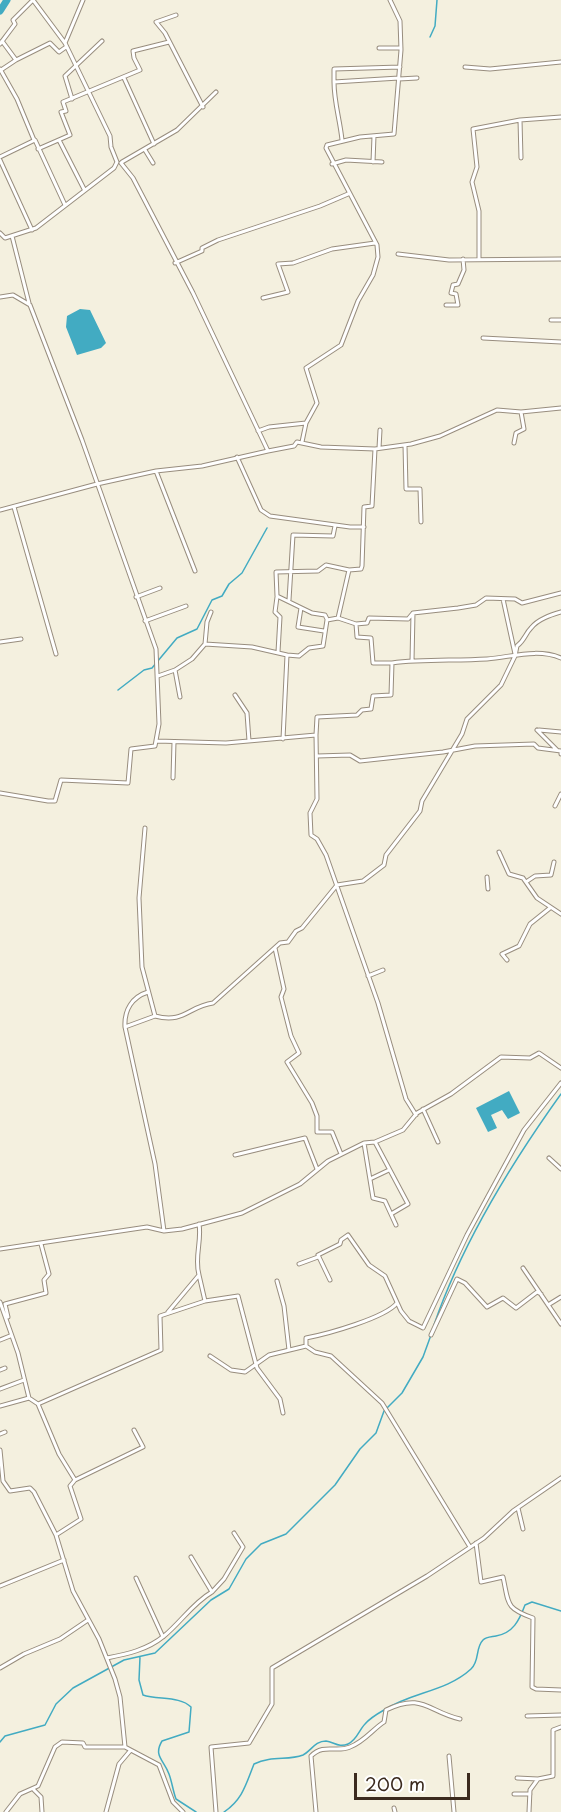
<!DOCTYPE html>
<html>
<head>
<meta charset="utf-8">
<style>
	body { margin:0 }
	#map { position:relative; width:561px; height:1812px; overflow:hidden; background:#f4f0df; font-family:"Playpen Sans",sans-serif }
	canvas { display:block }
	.scale { position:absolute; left:354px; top:1773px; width:116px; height:27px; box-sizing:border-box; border:3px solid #3b2a1e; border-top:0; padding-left:8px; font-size:18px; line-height:21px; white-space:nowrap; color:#3b2a1e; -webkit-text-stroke:4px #fff; paint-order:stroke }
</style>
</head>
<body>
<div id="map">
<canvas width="561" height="1812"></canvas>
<div class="scale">200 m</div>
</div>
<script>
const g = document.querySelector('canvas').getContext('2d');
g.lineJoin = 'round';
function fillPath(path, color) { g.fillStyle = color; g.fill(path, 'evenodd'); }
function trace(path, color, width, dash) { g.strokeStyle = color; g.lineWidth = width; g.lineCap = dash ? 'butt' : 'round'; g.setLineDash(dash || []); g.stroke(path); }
fillPath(new Path2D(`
	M 80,309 L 90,310 L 106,343 L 101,348 L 77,355 L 66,327 L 67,316 Z
	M 509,1091 L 520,1113 L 508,1119 L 502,1110 L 491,1115 L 497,1128 L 488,1132 L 476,1108 Z`), '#42abc2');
trace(new Path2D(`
	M 430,37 L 435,26 L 437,0
	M 118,690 L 144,670 L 152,668 L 177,638 L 197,629 L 212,600 L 222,596 L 229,584 L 242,573 L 267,528
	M 434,1325 C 461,1246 513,1161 561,1094
	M 140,1657 L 139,1680 L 143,1695 C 158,1700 180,1696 191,1707 L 189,1732 L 162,1741 C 153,1756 164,1760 169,1774 C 172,1782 173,1791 176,1799 L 196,1812
	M 0,1742 L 5,1736 L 45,1725 L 56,1704 L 73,1688 L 124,1660 L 155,1653 L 211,1600 L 229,1589 L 246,1559 L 261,1544 L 286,1534 L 335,1485 L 360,1449 L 376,1433 L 384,1411 L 402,1393 L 423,1357 L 431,1335
	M 224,1812 C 243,1799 246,1784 254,1764 C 272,1755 288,1761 303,1755 C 311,1751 315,1741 326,1741 C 334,1742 339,1748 348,1744 C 357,1740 359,1730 365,1724 C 370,1718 377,1714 384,1710 C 411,1692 446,1692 471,1669 C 480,1661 475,1648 483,1640 C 486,1637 491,1637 496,1636 C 513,1633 519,1621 525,1605 L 532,1602 L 561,1611`), '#42abc2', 1.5);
trace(new Path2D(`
	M 0,11 L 7,0`), '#42abc2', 7);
const minor = new Path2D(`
	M 176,15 L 156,22 L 165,33 L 203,107
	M 65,43 L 83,0
	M 0,44 L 15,24 L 13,20 L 33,0
	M 379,48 L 401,48
	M 16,60 L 50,43 L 59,52 L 66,47
	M 465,67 L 490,69 L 561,62
	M 0,69 L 17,99 L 34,140
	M 1,70 L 16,60 L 2,41
	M 124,78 L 154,144
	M 399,79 L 417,78
	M 334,82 L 334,69 L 400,67
	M 72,99 L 65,76 L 102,41
	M 520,120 L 521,158
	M 59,140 L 84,189
	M 342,140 C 340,120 334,102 334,82 L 399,78
	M 38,149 L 70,135 L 61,112 L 66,111 L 63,102 L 140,70 L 134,58 L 133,51 L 169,42
	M 145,150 L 153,163
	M 0,157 L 35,140 L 65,205
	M 0,160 L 32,230
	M 122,162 L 177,130 L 216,92
	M 373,162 L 374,136
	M 332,164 L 346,160 L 382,162
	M 0,233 L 5,238 L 36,228 L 114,168 L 117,162 L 111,147 L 110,136 L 65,43 L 33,0
	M 12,236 L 29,303
	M 398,254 L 449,260 L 561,259
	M 479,258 L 479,211 L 472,182 L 477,167 L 473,129 L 520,120 L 561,117
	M 175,263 L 202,251 L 202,248 L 218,240 L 320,206 L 348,194
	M 0,297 L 13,295 L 30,305 L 82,440 L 156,649 L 159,724 L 155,746 L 131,749 L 128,783 L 61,780 L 55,801 L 48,801 L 0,793
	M 263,298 L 288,292 L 278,264 L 293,263 L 332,249 L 375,243
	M 446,305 L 458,305 L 456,294 L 451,293 L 453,285 L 458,284 L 464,270 L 463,259
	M 551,320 L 561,320
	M 483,338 L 561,342
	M 258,431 L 269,427 L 306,423
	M 302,442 L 306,423 L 317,403 L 306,368 L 341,345 L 358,301 L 373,275 L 378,257 L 377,245 L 326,148 L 327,145 L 360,137 L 394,134 L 401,50 L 400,21 L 390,0
	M 514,443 L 516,433 L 524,429 L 521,412
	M 405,445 L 406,489 L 420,489 L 421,522
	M 379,448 L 380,430
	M 375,449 L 411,444 L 440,436 L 497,410 L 521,412 L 561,408
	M 268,451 L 294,446 L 297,442 L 321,447 L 375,449 L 372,506 L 364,507 L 362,566 L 361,569 L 349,570 L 338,618 L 327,620 L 323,646 L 309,648 L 299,656 L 287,655 L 283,739
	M 237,457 L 261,510 L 270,516 L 350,527 L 364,527
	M 156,471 L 195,571
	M 14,507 L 56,654
	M 0,510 L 97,484 L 156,471 L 202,466 L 268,451 L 193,293 L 133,178 L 121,163
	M 136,597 L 160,588
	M 277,597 L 275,612 L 280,617 L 278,652
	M 503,599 L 515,654
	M 289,600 L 293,535 L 333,536 L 335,526
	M 301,608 L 298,627 L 324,631
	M 338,618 L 356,624 L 367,623 L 369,618 L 408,619 L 413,613 L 458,608 L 476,605 L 486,598 L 515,599 L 522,603 L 561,593
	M 327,619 L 325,615 L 312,613 L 277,596 L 276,572 L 318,571 L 326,565 L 349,570
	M 145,621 L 186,606
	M 356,624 L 357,637 L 371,638 L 373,663 L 392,663
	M 0,642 L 21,639
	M 205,644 L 207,622 L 211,612
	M 412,661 L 413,613
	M 175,670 L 192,659 L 205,644 L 252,647 L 287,655
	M 158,676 L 175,670 L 180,697
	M 235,695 L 247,713 L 249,741
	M 537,730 L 557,750
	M 539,730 L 561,732
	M 316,735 L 317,717 L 357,715 L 362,710 L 371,709 L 373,696 L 391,695 L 392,663 C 423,659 455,661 487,659 C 512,657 537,648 561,658
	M 157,741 L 226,743 L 316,735 L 317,799 L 310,813 L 311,835 L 317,839 L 326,855 L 378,1003 L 406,1099 L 416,1115
	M 317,756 L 350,755 L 360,761 L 443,752 L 475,746 L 534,744 L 538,748 L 561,751 L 561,754
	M 173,778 L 174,742
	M 555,806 L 561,794
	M 499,852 L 509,874 L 523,878 L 537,898 L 561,914
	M 487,877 L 488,889
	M 526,882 L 535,876 L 551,875 L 554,862
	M 275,948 L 284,989 L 281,997 L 291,1036 L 299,1053 L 287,1062 L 312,1103 L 317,1116 L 317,1132 L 332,1132 L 341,1154
	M 507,960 L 502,954 L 519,946 L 530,924 L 550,908
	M 368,976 L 383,970
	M 148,992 C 132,997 124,1010 125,1027 L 155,1164 L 164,1231
	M 155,1016 C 184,1024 189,1006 213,1003 L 280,943 L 288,942 L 296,931 L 302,928 L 337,885 L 363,881 L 384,865 L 386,855 L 420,811 L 422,801 L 462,734 L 467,719 L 501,685 L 515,656 L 517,646 C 525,640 525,634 531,628 C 538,619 551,615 561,612
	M 125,1027 L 155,1016 L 142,967 L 139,898 L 145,828
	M 423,1109 L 438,1142
	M 375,1142 L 408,1204 L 391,1214
	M 364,1143 L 375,1142 L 403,1130 L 417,1113 L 451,1094 L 501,1057 L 530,1058 L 539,1053 L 561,1068
	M 235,1155 L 305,1138 L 317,1169
	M 549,1158 L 561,1169
	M 370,1179 L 389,1170
	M 0,1249 L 147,1227 L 164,1231 L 182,1229 L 242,1213 L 300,1184 L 328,1161 L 364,1143 L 373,1198 L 385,1201 L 396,1225
	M 299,1264 L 318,1257
	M 523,1268 L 561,1324
	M 330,1280 L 318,1255 L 340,1244 L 341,1240 L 348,1235 L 369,1265 L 385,1276 L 401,1311 L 409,1321 L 423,1328 L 467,1235 L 524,1130 L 561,1083
	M 277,1281 L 284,1306 L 289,1350
	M 205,1301 L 238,1296 L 257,1368 L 280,1399 L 283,1413
	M 0,1302 L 18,1353 L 29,1398 L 38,1404 L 59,1454 L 75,1480 L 70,1486 L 81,1519 L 56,1535 L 73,1591 L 99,1639 L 115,1679 L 120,1697 L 125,1747 L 159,1765 L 173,1802 L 183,1812
	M 548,1305 L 561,1297
	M 168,1312 L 199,1275 C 194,1257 202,1242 199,1224
	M 8,1317 L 5,1304 L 46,1293 L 44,1280 L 49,1274 L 41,1244
	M 431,1335 L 457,1279 L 465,1283 L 487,1307 L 503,1298 L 516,1308 L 537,1292 L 541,1294
	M 0,1340 L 10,1336
	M 306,1346 L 315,1352 L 331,1356 L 382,1403 L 470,1547
	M 210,1356 L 231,1370 L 245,1372 L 269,1355 L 306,1346 L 306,1338 C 327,1334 385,1318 397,1303
	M 0,1370 L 5,1368
	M 0,1389 L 24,1380
	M 38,1404 L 161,1350 L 160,1316 L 205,1301 L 199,1275
	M 0,1406 L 29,1398
	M 0,1434 L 5,1432
	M 0,1450 L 3,1481 L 10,1491 L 30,1488 L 34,1492 L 56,1535
	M 75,1480 L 143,1447 L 134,1430
	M 518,1508 L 523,1529
	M 476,1543 L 481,1582 L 503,1577 C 509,1604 505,1608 533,1618 L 532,1687 L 536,1689 L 561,1690
	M 136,1578 L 163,1637
	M 0,1586 L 64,1560
	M 212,1592 L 224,1579 L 243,1547 L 234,1533
	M 107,1658 C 127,1654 147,1650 164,1636 C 181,1622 193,1603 212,1592 L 191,1557
	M 0,1668 L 24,1654 L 60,1639 L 88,1620
	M 527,1716 L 561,1715
	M 449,1756 L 454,1812
	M 517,1778 L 538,1779
	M 34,1790 L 41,1797 L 42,1812
	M 514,1794 L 530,1794
	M 394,1808 L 395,1812
	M 6,1812 L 20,1794 L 38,1786 L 55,1747 L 62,1742 L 83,1743 L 85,1747 L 125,1747
	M 106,1812 L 119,1764 L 130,1751
	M 216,1812 L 211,1747 L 249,1743 L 272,1704 L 272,1668 L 427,1576 L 484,1538 L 513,1511 L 561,1478
	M 316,1812 L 311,1756 C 324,1743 336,1753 350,1747 C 364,1742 373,1729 384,1722 L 386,1710 C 423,1692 428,1712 460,1719
	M 529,1812 L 530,1790 L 538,1779 L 553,1776 L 553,1730 L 561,1727`);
trace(minor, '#988d7e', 5);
trace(minor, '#fff', 3);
</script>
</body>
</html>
